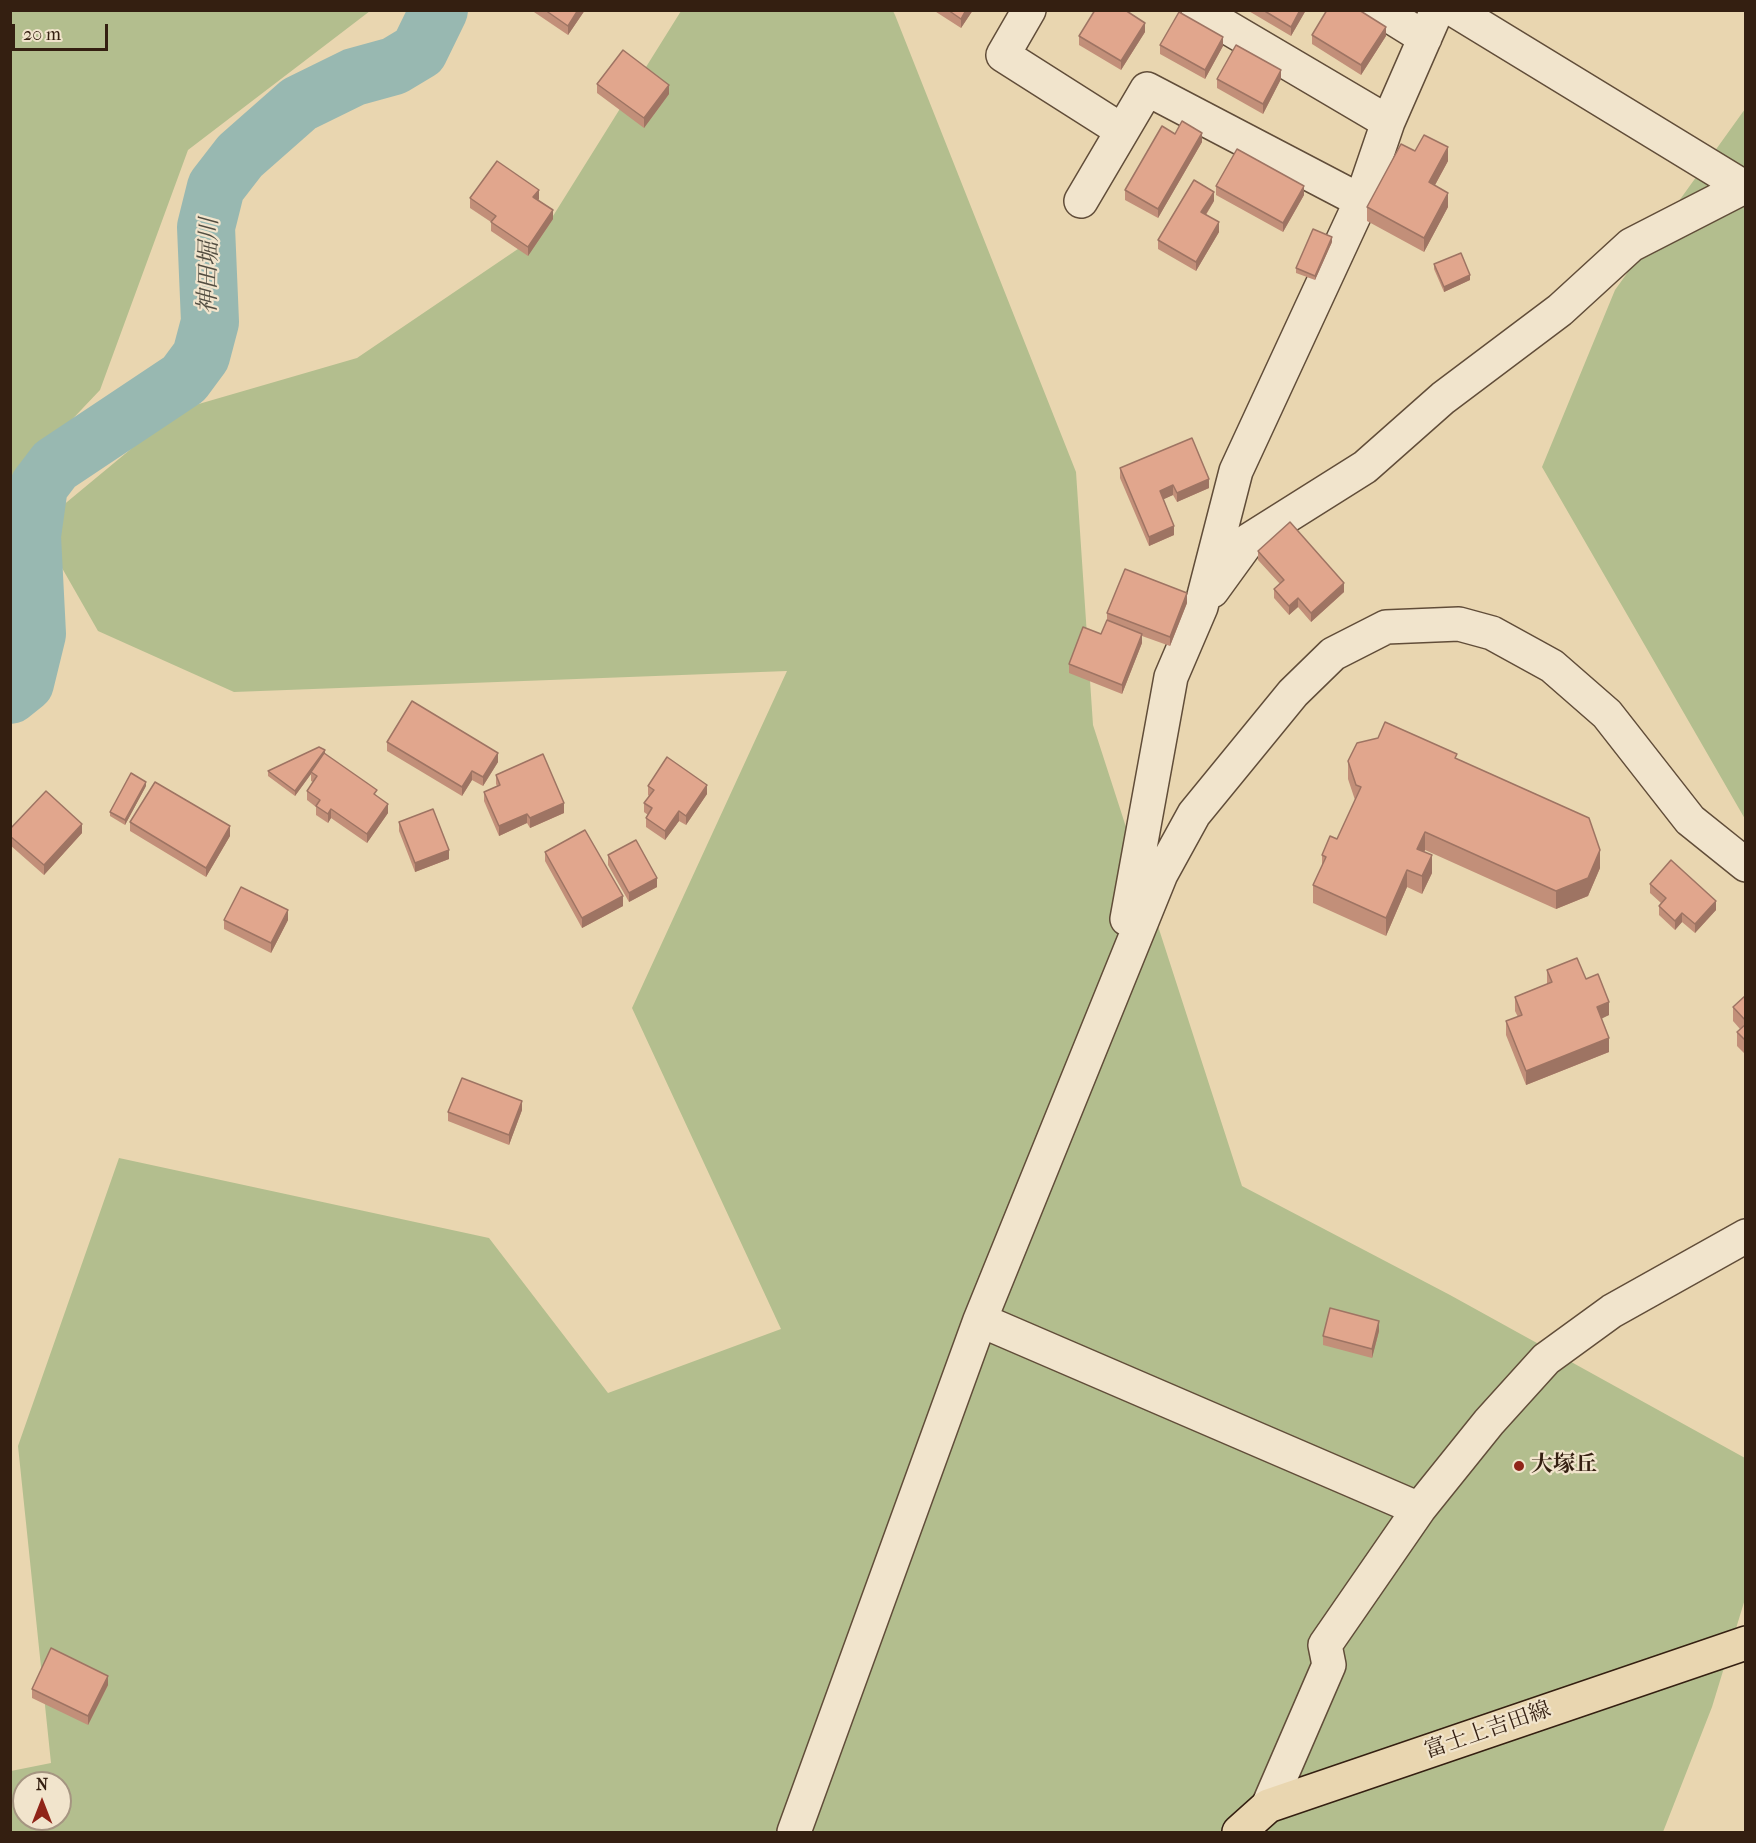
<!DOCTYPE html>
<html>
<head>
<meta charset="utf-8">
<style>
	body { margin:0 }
	#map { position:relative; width:1756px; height:1843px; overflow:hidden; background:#e9d6b0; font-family:"IM FELL French Canon",serif }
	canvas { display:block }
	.frame { position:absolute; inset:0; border:12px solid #341f11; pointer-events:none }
	.north { position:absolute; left:12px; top:1771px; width:60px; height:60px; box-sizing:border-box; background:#f1e4cc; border:2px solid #a59581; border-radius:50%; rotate:0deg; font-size:16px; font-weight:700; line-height:24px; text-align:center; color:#341f11 }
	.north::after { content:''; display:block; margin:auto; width:21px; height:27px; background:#8f2418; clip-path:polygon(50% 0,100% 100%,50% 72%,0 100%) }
	.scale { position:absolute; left:12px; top:24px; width:96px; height:27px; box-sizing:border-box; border:3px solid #341f11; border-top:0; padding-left:8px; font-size:18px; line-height:21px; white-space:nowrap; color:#341f11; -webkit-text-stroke:4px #f1e4cc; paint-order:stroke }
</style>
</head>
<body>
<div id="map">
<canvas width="1756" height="1843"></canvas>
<div class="frame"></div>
<div class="north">N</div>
<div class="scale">20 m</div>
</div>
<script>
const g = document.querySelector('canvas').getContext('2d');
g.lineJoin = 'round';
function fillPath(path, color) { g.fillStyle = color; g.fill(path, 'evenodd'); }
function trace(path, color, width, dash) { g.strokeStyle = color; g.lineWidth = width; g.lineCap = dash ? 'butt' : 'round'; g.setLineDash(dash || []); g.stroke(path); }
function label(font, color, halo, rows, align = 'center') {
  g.font = font + ' "IM FELL French Canon","Noto Serif JP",serif'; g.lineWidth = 4.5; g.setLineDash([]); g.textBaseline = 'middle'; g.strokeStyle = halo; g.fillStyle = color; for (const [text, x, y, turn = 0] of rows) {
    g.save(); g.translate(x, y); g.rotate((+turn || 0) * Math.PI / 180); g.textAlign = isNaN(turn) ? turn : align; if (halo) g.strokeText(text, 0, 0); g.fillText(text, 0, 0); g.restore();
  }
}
fillPath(new Path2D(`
	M 11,10 L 370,11 L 188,150 L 100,390 L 11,484 Z
	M 681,11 L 893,11 L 895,15 L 1076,472 L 1093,725 L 1242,1186 L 1450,1295 L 1745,1458 L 1745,1599 L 1712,1707 L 1663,1832 L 11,1832 L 11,1771 L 51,1763 L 18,1446 L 119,1158 L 489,1238 L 608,1393 L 781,1329 L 632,1008 L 787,671 L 234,692 L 98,631 L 38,526 L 178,410 L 357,358 L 543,232 ZM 24,1783 L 60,1783 L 60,1819 L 24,1819 Z
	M 1745,109 L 1745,819 L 1542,467 L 1615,290 Z`), '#b3be8e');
trace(new Path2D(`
	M 10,695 L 25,683 L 37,634 L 32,536 L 39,486 L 55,465 L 184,379 L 201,356 L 210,322 L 206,227 L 216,187 L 240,156 L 299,104 L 354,77 L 394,66 L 419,51 L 439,10`), '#98b8b1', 58);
const minor = new Path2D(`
	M 1029,10 L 1003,55 L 1121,130
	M 1198,10 L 1388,122
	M 1380,10 L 1425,38
	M 1454,10 L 1744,187
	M 1081,201 L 1147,89 L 1361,201
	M 1212,591 L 1249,540 L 1365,467 L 1443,398 L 1560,310 L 1631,245 L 1746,186
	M 1127,919 L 1171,677 L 1201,607 L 1236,471 L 1361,201 L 1388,122 L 1437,10
	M 980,1320 L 1419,1509 L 1489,1422 L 1546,1359 L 1612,1311 L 1746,1236
	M 1268,1806 L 1329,1665 L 1325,1645 L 1419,1509
	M 794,1832 L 980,1320 L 1161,874 L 1194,814 L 1293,693 L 1333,654 L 1386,627 L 1459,624 L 1492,633 L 1552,666 L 1607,714 L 1690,820 L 1746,865`);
const major = new Path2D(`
	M 1239,1832 L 1268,1806 L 1746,1643`);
trace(minor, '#614d39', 36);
trace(major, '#341f11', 36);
trace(minor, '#f1e4cc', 33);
trace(major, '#e9d6b0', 33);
fillPath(new Path2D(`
	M 534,10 L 585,10 L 568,35 L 534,12 Z
	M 933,10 L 973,10 L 961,28 Z
	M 1247,10 L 1306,10 L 1291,36 Z
	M 1145,32 L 1121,70 L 1079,45 L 1079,36 Z
	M 1312,35 L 1386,36 L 1361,75 L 1312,44 Z
	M 1160,45 L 1223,46 L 1205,79 L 1160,54 Z
	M 1217,79 L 1281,79 L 1263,114 L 1217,88 Z
	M 597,84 L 669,94 L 644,128 L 597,93 Z
	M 1175,134 L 1202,142 L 1158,218 L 1125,200 L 1125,190 Z
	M 1415,151 L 1448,161 L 1435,185 L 1448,207 L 1424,252 L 1367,221 L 1367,207 Z
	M 1216,186 L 1304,195 L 1283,232 L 1216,195 Z
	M 470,198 L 539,199 L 538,200 L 553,219 L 528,256 L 491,231 L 491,222 L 470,208 Z
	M 1214,201 L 1206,215 L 1219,232 L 1196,271 L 1158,249 L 1158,240 Z
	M 1332,242 L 1315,280 L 1296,273 L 1296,268 Z
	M 1434,264 L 1470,280 L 1444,292 L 1434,269 Z
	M 1120,468 L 1209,488 L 1177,502 L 1173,495 L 1163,499 L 1174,535 L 1149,546 L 1120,478 Z
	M 1258,551 L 1344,592 L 1311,622 L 1298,607 L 1289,615 L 1274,598 L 1274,589 L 1280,584 L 1258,560 Z
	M 1187,603 L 1170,646 L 1142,636 L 1142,643 L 1122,694 L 1069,673 L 1069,664 L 1101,634 L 1107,620 L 1107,613 Z
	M 387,742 L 498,762 L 483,786 L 472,780 L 462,796 L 387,751 Z
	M 325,754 L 377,796 L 388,813 L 367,843 L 331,818 L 328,823 L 316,815 L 316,807 L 307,800 L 307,791 L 313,782 L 311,781 L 311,774 L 295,796 L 268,776 L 268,771 Z
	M 1457,759 L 1600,868 L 1588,896 L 1556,909 L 1425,850 L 1424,852 L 1432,873 L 1422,894 L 1407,887 L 1386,936 L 1313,903 L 1313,885 L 1322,866 L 1322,855 L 1337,839 L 1355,800 L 1348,779 L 1348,761 Z
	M 496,775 L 564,813 L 530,828 L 527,823 L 499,836 L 484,801 L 484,792 L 497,786 L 496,784 Z
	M 146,786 L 125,825 L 110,816 L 110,812 Z
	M 648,786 L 707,794 L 686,825 L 679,821 L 665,840 L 646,827 L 646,818 L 648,815 L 644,812 L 644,803 L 649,796 L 648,795 Z
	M 130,822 L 230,836 L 206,877 L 130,831 Z
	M 399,822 L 449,859 L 415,872 L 399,831 Z
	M 10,829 L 82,833 L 44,875 L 10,845 Z
	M 545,852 L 623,906 L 582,928 L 545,861 Z
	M 608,855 L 657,887 L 629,902 L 608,865 Z
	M 1650,884 L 1716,910 L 1695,933 L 1682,922 L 1675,930 L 1659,915 L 1659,906 L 1661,903 L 1650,893 Z
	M 224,920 L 288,920 L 271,953 L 224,929 Z
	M 1547,970 L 1586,979 L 1609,1015 L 1601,1018 L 1609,1052 L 1526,1085 L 1506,1035 L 1506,1021 L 1518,1017 L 1515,1011 L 1515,997 L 1547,984 Z
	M 1746,995 L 1746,1055 L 1737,1046 L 1737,1032 L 1740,1029 L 1733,1021 L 1733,1007 Z
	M 522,1110 L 509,1145 L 448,1121 L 448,1112 Z
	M 1379,1331 L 1372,1358 L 1323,1345 L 1323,1336 Z
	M 108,1685 L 88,1725 L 32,1698 L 32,1689 Z`), '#c28f79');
fillPath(new Path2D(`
	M 578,10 L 585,10 L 568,35 L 568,26 Z
	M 966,10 L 973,10 L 961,28 L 961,19 Z
	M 1300,10 L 1306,10 L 1291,36 L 1291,27 Z
	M 1145,23 L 1145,32 L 1121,70 L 1121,61 Z
	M 1386,27 L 1386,36 L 1361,75 L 1361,65 Z
	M 1223,37 L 1223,46 L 1205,79 L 1205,70 Z
	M 1281,70 L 1281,79 L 1263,114 L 1263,104 Z
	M 669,85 L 669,94 L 644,128 L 644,118 Z
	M 1202,133 L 1202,142 L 1158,218 L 1158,209 Z
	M 1448,147 L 1448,161 L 1429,196 L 1429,182 Z
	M 1304,186 L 1304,195 L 1283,232 L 1283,223 Z
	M 539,190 L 539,199 L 533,207 L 533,197 Z
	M 1214,192 L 1214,201 L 1201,222 L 1201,212 Z
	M 1448,193 L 1448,207 L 1424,252 L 1424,238 Z
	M 553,210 L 553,219 L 528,256 L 528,247 Z
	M 1219,222 L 1219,232 L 1196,271 L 1196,262 Z
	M 1332,237 L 1332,242 L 1315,280 L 1315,276 Z
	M 1470,275 L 1470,280 L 1444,292 L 1444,287 Z
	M 1209,479 L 1209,488 L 1177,502 L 1177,493 Z
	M 1173,485 L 1173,495 L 1160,501 L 1160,491 Z
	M 1174,526 L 1174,535 L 1149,546 L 1149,537 Z
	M 1344,583 L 1344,592 L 1311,622 L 1311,613 Z
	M 1187,593 L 1187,603 L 1170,646 L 1170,637 Z
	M 1298,598 L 1298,607 L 1289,615 L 1289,606 Z
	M 1142,634 L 1142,643 L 1122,694 L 1122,685 Z
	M 325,750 L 325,755 L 311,772 L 311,774 L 295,796 L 295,791 Z
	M 498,753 L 498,762 L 483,786 L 483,777 Z
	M 472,771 L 472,780 L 462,796 L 462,787 Z
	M 146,782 L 146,786 L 125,825 L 125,820 Z
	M 707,785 L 707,794 L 686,825 L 686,816 Z
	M 564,803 L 564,813 L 530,828 L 530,818 Z
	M 388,804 L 388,813 L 367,843 L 367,834 Z
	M 331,809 L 331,818 L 328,823 L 328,814 Z
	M 679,811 L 679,821 L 665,840 L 665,831 Z
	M 527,814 L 527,823 L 499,836 L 499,826 Z
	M 82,824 L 82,833 L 44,875 L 44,865 Z
	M 230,826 L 230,836 L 206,877 L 206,868 Z
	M 1425,832 L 1425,850 L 1417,867 L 1417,849 Z
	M 449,850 L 449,859 L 415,872 L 415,863 Z
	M 1600,850 L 1600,868 L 1588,896 L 1556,909 L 1556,891 Z
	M 1432,855 L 1432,873 L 1422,894 L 1422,876 Z
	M 1407,870 L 1407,887 L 1386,936 L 1386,918 Z
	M 657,878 L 657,887 L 629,902 L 629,893 Z
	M 623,896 L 623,906 L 582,928 L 582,918 Z
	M 1716,901 L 1716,910 L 1695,933 L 1695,924 Z
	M 288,910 L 288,920 L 271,953 L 271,943 Z
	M 1682,913 L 1682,922 L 1675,930 L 1675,921 Z
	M 1609,1002 L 1609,1015 L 1597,1021 L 1597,1007 Z
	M 1609,1038 L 1609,1052 L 1526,1085 L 1526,1071 Z
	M 522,1101 L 522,1110 L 509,1145 L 509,1135 Z
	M 1379,1321 L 1379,1331 L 1372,1358 L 1372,1349 Z
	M 108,1676 L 108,1685 L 88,1725 L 88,1716 Z`), '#9e7463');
const building = new Path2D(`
	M 545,10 L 578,10 L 568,26 Z
	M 948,10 L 966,10 L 961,19 Z
	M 1095,10 L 1125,10 L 1145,23 L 1121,61 L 1079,36 Z
	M 1263,10 L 1300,10 L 1291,27 Z
	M 1327,10 L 1359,10 L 1386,27 L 1361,65 L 1312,35 Z
	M 1179,12 L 1223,37 L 1205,70 L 1160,45 Z
	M 1236,45 L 1281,70 L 1263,104 L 1217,79 Z
	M 623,50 L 669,85 L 644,118 L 597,84 Z
	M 1182,121 L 1202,133 L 1158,209 L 1125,190 L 1162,126 L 1175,134 Z
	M 1424,135 L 1448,147 L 1429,182 L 1448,193 L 1424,238 L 1367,207 L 1401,144 L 1415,151 Z
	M 1237,149 L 1304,186 L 1283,223 L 1216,186 Z
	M 497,161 L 539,190 L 533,197 L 553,210 L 528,247 L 491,222 L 496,216 L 470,198 Z
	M 1194,180 L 1214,192 L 1201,212 L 1219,222 L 1196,262 L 1158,240 Z
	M 1313,229 L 1332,237 L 1315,276 L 1296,268 Z
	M 1461,253 L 1470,275 L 1444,287 L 1434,264 Z
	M 1192,438 L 1209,479 L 1177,493 L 1173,485 L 1160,491 L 1174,526 L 1149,537 L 1120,468 Z
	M 1290,522 L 1344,583 L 1311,613 L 1298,598 L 1289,606 L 1274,589 L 1284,580 L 1258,551 Z
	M 1125,569 L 1187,593 L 1170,637 L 1107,613 Z
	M 1107,620 L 1142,634 L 1122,685 L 1069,664 L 1083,627 L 1101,634 Z
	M 412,701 L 498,753 L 483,777 L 472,771 L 462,787 L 387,742 Z
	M 1385,722 L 1457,754 L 1455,758 L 1589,818 L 1600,850 L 1588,878 L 1556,891 L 1425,832 L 1417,849 L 1432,855 L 1422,876 L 1407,870 L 1386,918 L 1313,885 L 1326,857 L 1322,855 L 1330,836 L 1337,839 L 1361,787 L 1356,785 L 1348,761 L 1357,743 L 1378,738 Z
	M 319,747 L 325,750 L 295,791 L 268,771 Z
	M 324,753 L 377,790 L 374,794 L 388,804 L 367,834 L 331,809 L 328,814 L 316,806 L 320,800 L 307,791 L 317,776 L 311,772 Z
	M 543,754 L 564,803 L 530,818 L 527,814 L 499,826 L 484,792 L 500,785 L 496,775 Z
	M 667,757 L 707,785 L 686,816 L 679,811 L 665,831 L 646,818 L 652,808 L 644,803 L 654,790 L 648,786 Z
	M 131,773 L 146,782 L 125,820 L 110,812 Z
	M 155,782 L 230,826 L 206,868 L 130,822 Z
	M 46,791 L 82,824 L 44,865 L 10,836 L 10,829 Z
	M 433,809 L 449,850 L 415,863 L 399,822 Z
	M 585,830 L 623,896 L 582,918 L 545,852 Z
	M 636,840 L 657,878 L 629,893 L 608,855 Z
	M 1671,860 L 1716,901 L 1695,924 L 1682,913 L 1675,921 L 1659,906 L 1666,898 L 1650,884 Z
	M 241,887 L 288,910 L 271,943 L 224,920 Z
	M 1577,958 L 1586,979 L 1598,974 L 1609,1002 L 1597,1007 L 1609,1038 L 1526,1071 L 1506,1021 L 1522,1015 L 1515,997 L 1552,982 L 1547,970 Z
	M 1746,995 L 1746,1021 L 1733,1007 Z
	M 1746,1024 L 1746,1041 L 1737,1032 Z
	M 462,1078 L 522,1101 L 509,1135 L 448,1112 Z
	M 1330,1308 L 1379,1321 L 1372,1349 L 1323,1336 Z
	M 51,1648 L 108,1676 L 88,1716 L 32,1689 Z`);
fillPath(building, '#e1a68d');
trace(building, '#9e7463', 1.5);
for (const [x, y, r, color] of [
	[1519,1466,6,"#8f2418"]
]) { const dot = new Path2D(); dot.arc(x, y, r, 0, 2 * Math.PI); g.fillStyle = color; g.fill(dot); trace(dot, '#f1e4cc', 2); }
label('bold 22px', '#341f11', '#f1e4cc', [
	["大塚丘",1531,1466]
], 'left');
label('22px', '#341f11', '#f1e4cc', [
	["富士上吉田線",1488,1731,-19]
]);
label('italic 24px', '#524d41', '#f1e4cc', [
	["神田堀川",210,266,-89]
]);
</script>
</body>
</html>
